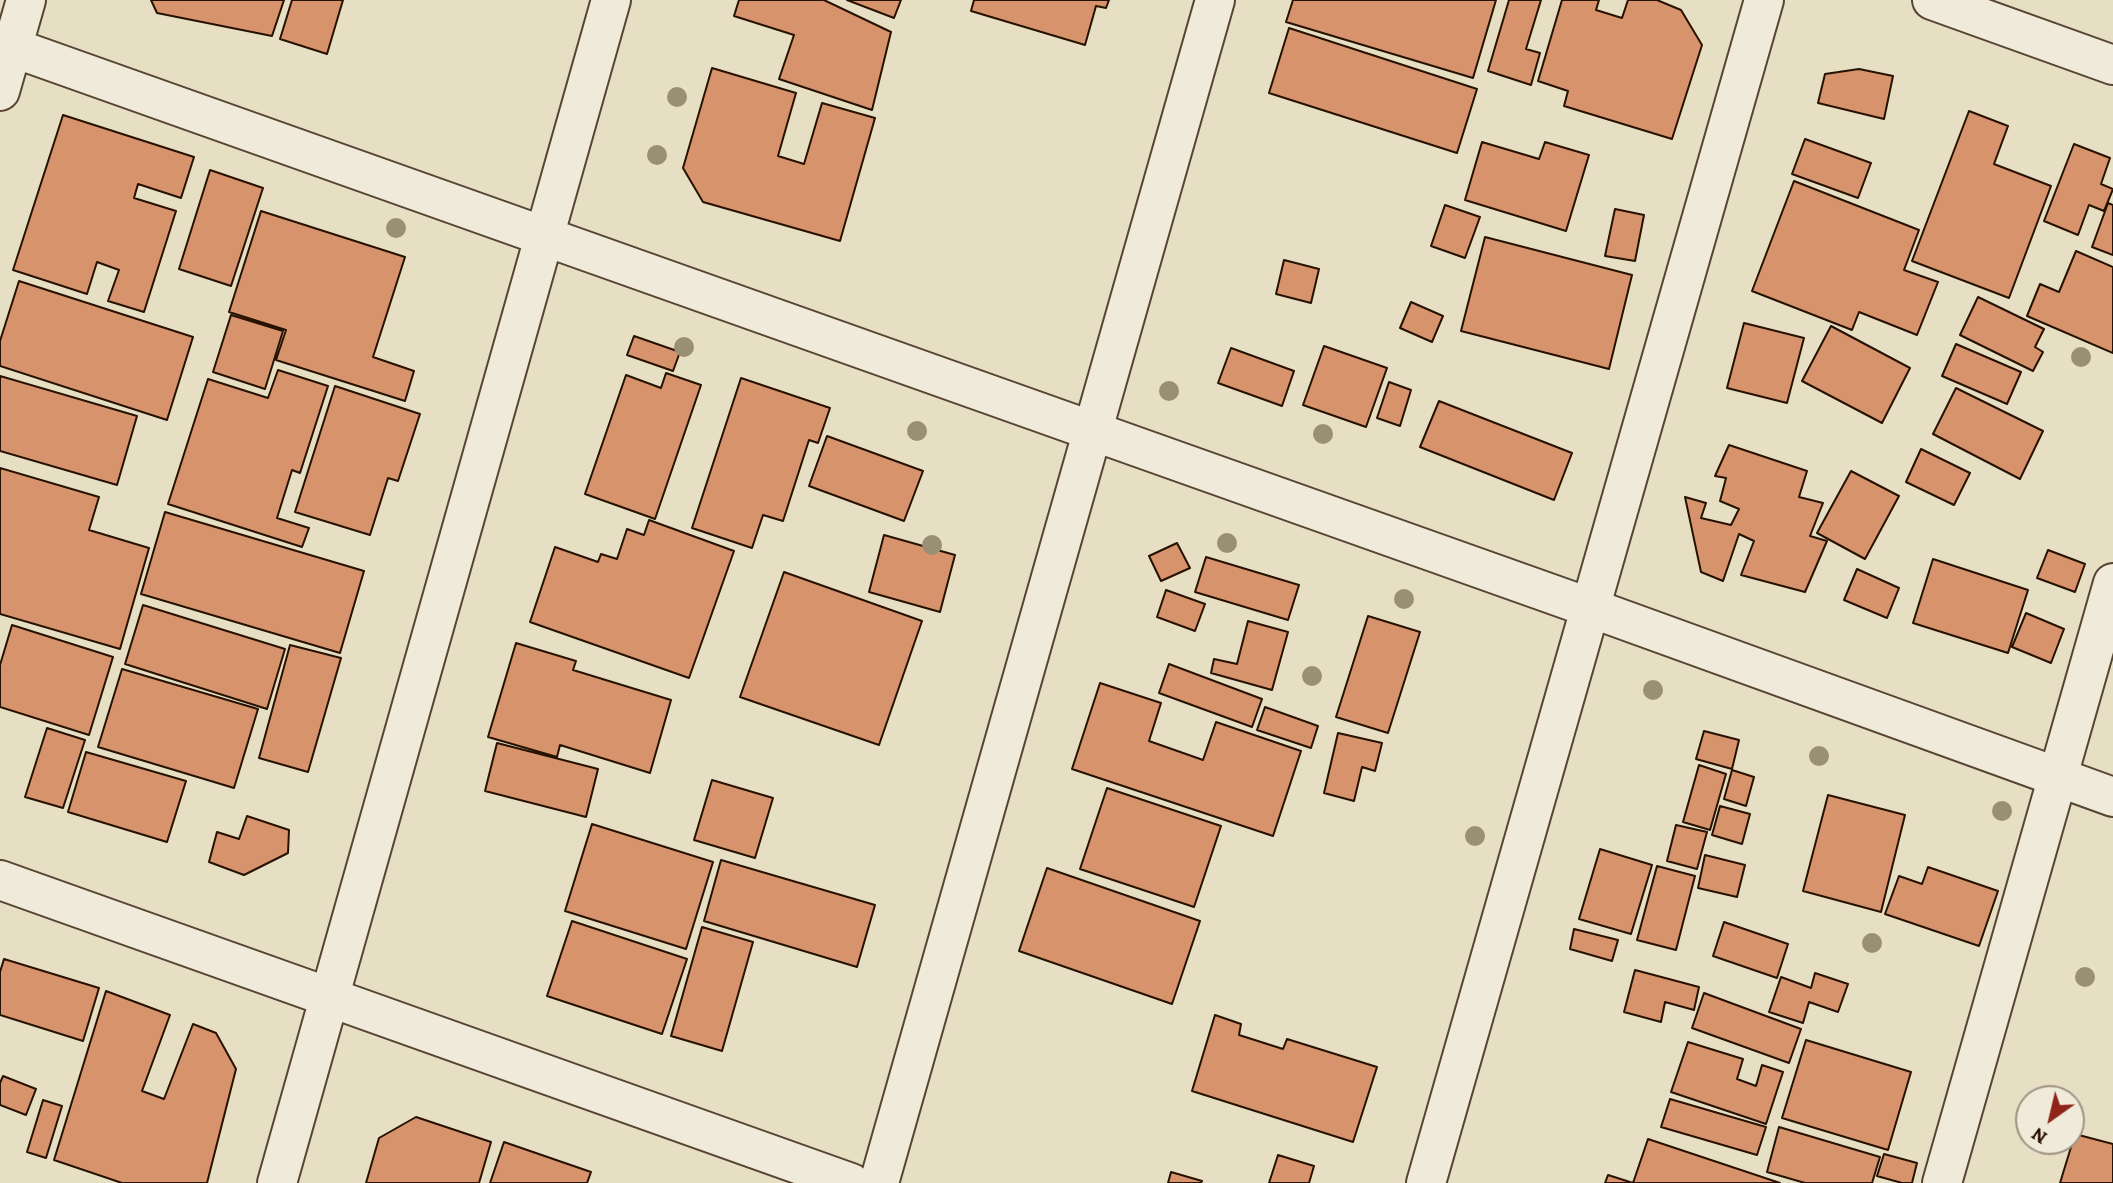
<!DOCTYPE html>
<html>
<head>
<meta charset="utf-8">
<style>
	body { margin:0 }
	#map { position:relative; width:2113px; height:1183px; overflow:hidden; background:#e7dfc4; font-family:Alegreya,serif }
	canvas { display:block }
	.north { position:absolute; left:2015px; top:1085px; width:70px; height:70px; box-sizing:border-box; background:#efead9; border:2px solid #9f9383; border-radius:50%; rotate:214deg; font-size:19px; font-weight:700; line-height:28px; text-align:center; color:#271101 }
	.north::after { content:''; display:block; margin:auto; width:24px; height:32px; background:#8f2418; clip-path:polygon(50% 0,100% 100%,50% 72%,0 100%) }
</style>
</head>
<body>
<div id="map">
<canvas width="2113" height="1183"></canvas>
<div class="north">N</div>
</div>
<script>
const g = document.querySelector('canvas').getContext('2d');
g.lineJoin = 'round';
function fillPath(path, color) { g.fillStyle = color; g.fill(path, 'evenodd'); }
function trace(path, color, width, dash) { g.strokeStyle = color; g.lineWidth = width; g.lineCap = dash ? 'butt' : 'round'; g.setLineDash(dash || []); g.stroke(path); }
const building = new Path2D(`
	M 151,0 L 284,0 L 272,36 L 157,13 Z
	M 292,0 L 343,0 L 327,54 L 280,39 Z
	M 739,0 L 824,0 L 891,32 L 872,110 L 779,79 L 794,35 L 734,16 Z
	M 847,0 L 901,0 L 894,18 Z
	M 974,0 L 1109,0 L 1106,8 L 1096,6 L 1085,45 L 971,11 Z
	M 1293,0 L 1496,0 L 1473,78 L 1286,22 Z
	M 1509,0 L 1541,0 L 1526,49 L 1540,53 L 1531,85 L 1488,71 Z
	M 1562,0 L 1599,0 L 1596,10 L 1622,18 L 1628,0 L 1657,0 L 1681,10 L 1702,45 L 1672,139 L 1564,106 L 1568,91 L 1538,81 Z
	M 1289,28 L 1477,89 L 1457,153 L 1269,93 Z
	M 712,68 L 796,93 L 778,156 L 804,164 L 822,103 L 875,118 L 840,241 L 703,202 L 683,168 Z
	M 1859,69 L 1893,76 L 1884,119 L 1818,103 L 1825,74 Z
	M 1969,111 L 2008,126 L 1994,164 L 2051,186 L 2009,298 L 1912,261 Z
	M 63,115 L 194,157 L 181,198 L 138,184 L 134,198 L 176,211 L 144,312 L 108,301 L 119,270 L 97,262 L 87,294 L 13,270 Z
	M 1805,139 L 1871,163 L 1858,198 L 1792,174 Z
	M 1482,142 L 1539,159 L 1545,142 L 1589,155 L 1566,231 L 1465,200 Z
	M 2074,144 L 2110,158 L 2101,184 L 2113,189 L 2104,211 L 2089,205 L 2078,235 L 2044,221 Z
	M 210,170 L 263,188 L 231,286 L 179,269 Z
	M 1794,181 L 1919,230 L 1904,270 L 1938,282 L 1917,335 L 1859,312 L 1852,330 L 1752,291 Z
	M 2108,203 L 2113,205 L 2113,255 L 2092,247 Z
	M 1445,205 L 1480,217 L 1465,258 L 1431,246 Z
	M 1615,209 L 1644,215 L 1635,261 L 1605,256 Z
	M 261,211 L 405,257 L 373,357 L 414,371 L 405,401 L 276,360 L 286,330 L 229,312 Z
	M 1485,237 L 1632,275 L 1609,369 L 1461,331 Z
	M 2076,251 L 2113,267 L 2113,353 L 2027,316 L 2040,284 L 2059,292 Z
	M 1284,260 L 1319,269 L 1311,303 L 1276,294 Z
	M 19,281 L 193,337 L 167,420 L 0,366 L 0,341 Z
	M 1978,297 L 2044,329 L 2035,347 L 2043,352 L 2033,371 L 1960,335 Z
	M 1411,302 L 1443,316 L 1432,342 L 1400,328 Z
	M 231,315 L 283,331 L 265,389 L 213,372 Z
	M 1744,323 L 1804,338 L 1787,403 L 1727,388 Z
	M 1831,326 L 1910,368 L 1882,423 L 1802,381 Z
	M 634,336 L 680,352 L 673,371 L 627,355 Z
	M 1956,344 L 2021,372 L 2007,404 L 1942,376 Z
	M 1324,346 L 1387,368 L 1366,427 L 1303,405 Z
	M 1231,348 L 1294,371 L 1282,406 L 1218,383 Z
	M 278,370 L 328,386 L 300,473 L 292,470 L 277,518 L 309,528 L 302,547 L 168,504 L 208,379 L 268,398 Z
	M 666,373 L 701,385 L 655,519 L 585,494 L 626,375 L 661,388 Z
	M 0,376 L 137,416 L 117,485 L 0,451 Z
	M 741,378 L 830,408 L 818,443 L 809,440 L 783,521 L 763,515 L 752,548 L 692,528 Z
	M 1389,382 L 1411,390 L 1400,426 L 1377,418 Z
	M 335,386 L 420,414 L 398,481 L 388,478 L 370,535 L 295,512 Z
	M 1956,388 L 2043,431 L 2020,479 L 1933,434 Z
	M 1439,401 L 1572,453 L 1554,500 L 1420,447 Z
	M 827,436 L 923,471 L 904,521 L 809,486 Z
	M 1729,445 L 1807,471 L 1799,497 L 1823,503 L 1810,536 L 1827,541 L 1805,592 L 1741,575 L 1754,541 L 1739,534 L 1723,581 L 1701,572 L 1685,497 L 1706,503 L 1701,518 L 1731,525 L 1739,509 L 1720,501 L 1726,478 L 1715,476 Z
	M 1921,449 L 1970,473 L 1954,505 L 1906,482 Z
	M 0,468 L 99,497 L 89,530 L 149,548 L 120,649 L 0,614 Z
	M 1851,471 L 1899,496 L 1865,559 L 1817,533 Z
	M 165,512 L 364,571 L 340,653 L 141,594 Z
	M 649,520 L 734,551 L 689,678 L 530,622 L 555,547 L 598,562 L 601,554 L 617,559 L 627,529 L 644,535 Z
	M 884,535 L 955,555 L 940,612 L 869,592 Z
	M 1177,543 L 1190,568 L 1161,581 L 1149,556 Z
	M 2048,550 L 2085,564 L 2075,592 L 2037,578 Z
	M 1206,557 L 1299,585 L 1288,620 L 1195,592 Z
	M 1933,559 L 2028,590 L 2008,653 L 1913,623 Z
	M 1857,569 L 1899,588 L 1887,618 L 1844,600 Z
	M 784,572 L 922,621 L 879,745 L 740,697 Z
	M 1166,590 L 1205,604 L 1195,631 L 1157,617 Z
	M 143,605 L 285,649 L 267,709 L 125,664 Z
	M 2026,613 L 2064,629 L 2051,663 L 2012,647 Z
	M 1368,616 L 1420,632 L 1388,733 L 1336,717 Z
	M 1248,621 L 1288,632 L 1272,690 L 1211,673 L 1214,659 L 1237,664 Z
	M 12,625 L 113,657 L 89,735 L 0,707 L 0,665 Z
	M 516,643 L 576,661 L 573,670 L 671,700 L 650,773 L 560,745 L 557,757 L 488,737 Z
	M 290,645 L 341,658 L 308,772 L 259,758 Z
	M 1169,664 L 1262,699 L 1252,727 L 1159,693 Z
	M 122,669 L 258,709 L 234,788 L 98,747 Z
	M 1100,683 L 1161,703 L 1149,741 L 1203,760 L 1216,722 L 1301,751 L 1273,836 L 1072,769 Z
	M 1265,707 L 1318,726 L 1311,748 L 1257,730 Z
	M 47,728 L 85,740 L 63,808 L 25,797 Z
	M 1704,731 L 1739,740 L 1732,769 L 1696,759 Z
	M 1338,733 L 1382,743 L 1375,771 L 1362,767 L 1354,801 L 1324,793 Z
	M 497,743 L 598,769 L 586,817 L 485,791 Z
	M 86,752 L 186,781 L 167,842 L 68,812 Z
	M 1699,765 L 1726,774 L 1710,830 L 1683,822 Z
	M 1732,770 L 1754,777 L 1746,806 L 1724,799 Z
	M 712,780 L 773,798 L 755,858 L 694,840 Z
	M 1107,788 L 1221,826 L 1194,907 L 1080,869 Z
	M 1828,795 L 1905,815 L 1881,912 L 1803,891 Z
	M 1720,806 L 1750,814 L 1742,844 L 1712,835 Z
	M 247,816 L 289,830 L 288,853 L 244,875 L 209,862 L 217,832 L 239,839 Z
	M 592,824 L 713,862 L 686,949 L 565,911 Z
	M 1676,825 L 1707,832 L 1697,869 L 1667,861 Z
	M 1600,849 L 1652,865 L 1631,934 L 1579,919 Z
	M 1705,855 L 1745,865 L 1737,897 L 1698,888 Z
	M 721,860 L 875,905 L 857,967 L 704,921 Z
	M 1657,866 L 1695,876 L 1676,950 L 1637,940 Z
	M 1928,867 L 1998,891 L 1979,946 L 1885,914 L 1899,876 L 1922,884 Z
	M 1047,868 L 1200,921 L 1172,1004 L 1019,951 Z
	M 572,921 L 687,959 L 662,1034 L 547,996 Z
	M 1724,922 L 1788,944 L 1777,978 L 1713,956 Z
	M 702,927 L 753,942 L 722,1051 L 671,1036 Z
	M 1574,929 L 1618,940 L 1612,961 L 1570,949 Z
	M 4,959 L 99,988 L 83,1041 L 0,1015 L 0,972 Z
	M 1635,970 L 1699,987 L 1694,1010 L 1665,1002 L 1661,1022 L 1624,1012 Z
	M 1815,973 L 1848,984 L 1838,1012 L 1809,1002 L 1803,1023 L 1769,1012 L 1781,977 L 1811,988 Z
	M 106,991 L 170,1015 L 142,1091 L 164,1099 L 193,1024 L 216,1033 L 236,1069 L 207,1183 L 122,1183 L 54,1160 Z
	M 1704,993 L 1801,1029 L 1789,1063 L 1692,1028 Z
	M 1215,1015 L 1241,1024 L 1239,1035 L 1283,1049 L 1287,1039 L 1377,1067 L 1353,1142 L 1192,1091 Z
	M 1806,1040 L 1911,1072 L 1888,1150 L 1782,1118 Z
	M 1688,1042 L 1743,1059 L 1737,1079 L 1756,1086 L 1762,1065 L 1783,1072 L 1766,1124 L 1671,1092 Z
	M 3,1076 L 36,1089 L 26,1115 L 0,1105 L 0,1083 Z
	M 1670,1099 L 1766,1127 L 1757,1155 L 1661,1127 Z
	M 43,1100 L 62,1106 L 46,1158 L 27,1152 Z
	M 416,1117 L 491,1142 L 479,1183 L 366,1183 L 379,1138 Z
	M 1779,1127 L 1880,1157 L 1872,1183 L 1805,1183 L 1767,1172 Z
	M 2075,1134 L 2113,1144 L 2113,1183 L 2060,1183 Z
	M 1648,1139 L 1780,1183 L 1633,1183 Z
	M 504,1142 L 591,1172 L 587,1183 L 490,1183 Z
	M 1884,1154 L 1917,1163 L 1912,1183 L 1902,1183 L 1877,1176 Z
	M 1278,1155 L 1314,1166 L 1309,1183 L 1269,1183 Z
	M 1171,1172 L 1202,1181 L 1201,1183 L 1168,1183 Z
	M 1608,1175 L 1633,1183 L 1605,1183 Z`);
fillPath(building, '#d7936c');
trace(building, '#271101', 2);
const street = new Path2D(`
	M 1932,0 L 2113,65
	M 0,43 L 1591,608 L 2113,797
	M 0,91 L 26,0
	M 0,880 L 851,1183
	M 277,1183 L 611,0
	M 879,1183 L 1215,0
	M 1426,1183 L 1764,0
	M 1942,1183 L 2113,583`);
trace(street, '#574432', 42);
trace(street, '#efead9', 38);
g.fillStyle = '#998f74';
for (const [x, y] of [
	[677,97],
	[657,155],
	[396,228],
	[684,347],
	[2081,357],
	[1169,391],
	[917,431],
	[1323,434],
	[1227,543],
	[932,545],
	[1404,599],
	[1312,676],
	[1653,690],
	[1819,756],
	[2002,811],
	[1475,836],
	[1872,943],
	[2085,977]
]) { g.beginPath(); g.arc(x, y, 10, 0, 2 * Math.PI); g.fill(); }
</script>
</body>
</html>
